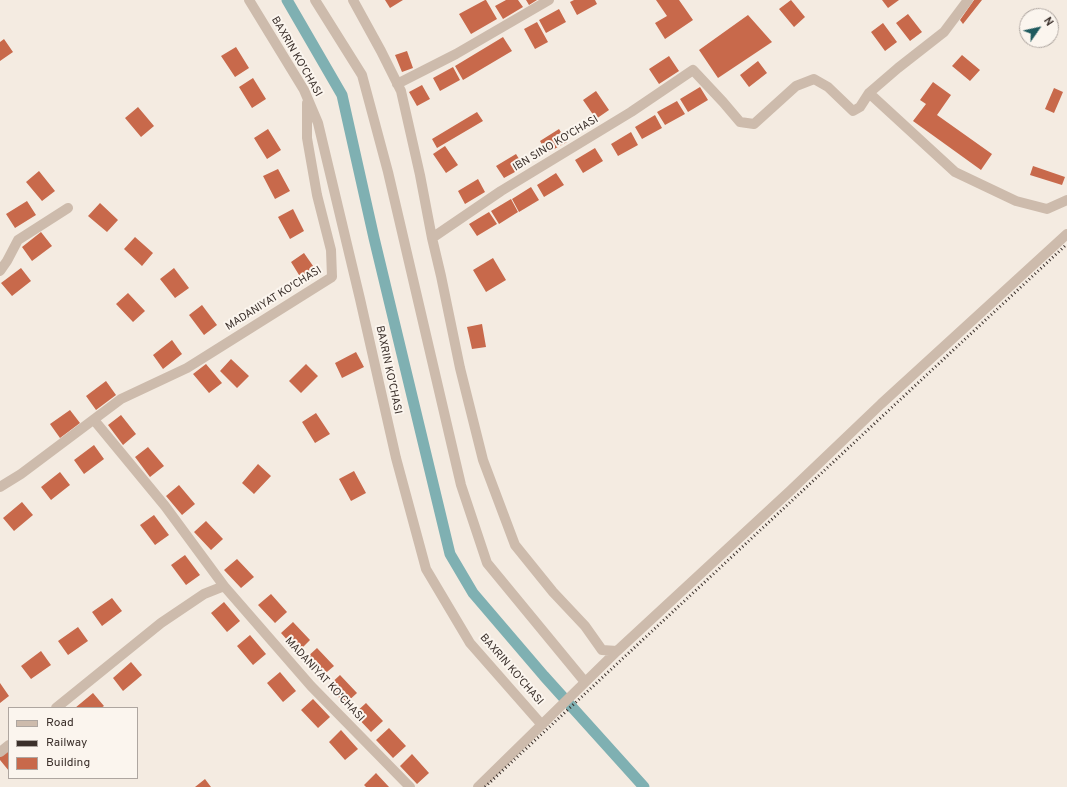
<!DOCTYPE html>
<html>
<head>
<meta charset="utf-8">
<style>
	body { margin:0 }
	#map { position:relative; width:1067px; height:787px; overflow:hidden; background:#f4ebe1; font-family:Overpass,sans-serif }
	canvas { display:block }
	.legend { position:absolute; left:8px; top:707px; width:130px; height:72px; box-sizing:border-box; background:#fbf5ee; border:1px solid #aea6a0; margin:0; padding:5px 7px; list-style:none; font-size:12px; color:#3b302b }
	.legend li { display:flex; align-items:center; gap:8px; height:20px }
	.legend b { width:20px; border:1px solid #aea6a0 }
	.north { position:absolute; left:1019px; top:8px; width:40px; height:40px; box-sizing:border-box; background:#fbf5ee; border:1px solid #aea6a0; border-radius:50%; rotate:56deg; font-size:11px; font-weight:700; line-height:16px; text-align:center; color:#3b302b }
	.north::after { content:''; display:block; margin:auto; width:14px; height:18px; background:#1f5a5e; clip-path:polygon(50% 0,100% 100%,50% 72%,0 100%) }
</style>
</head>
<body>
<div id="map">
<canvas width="1067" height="787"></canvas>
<ul class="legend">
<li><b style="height:5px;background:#cdbbac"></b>Road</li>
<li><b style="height:5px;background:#3b302b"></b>Railway</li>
<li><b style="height:11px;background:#c8694b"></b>Building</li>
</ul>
<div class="north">N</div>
</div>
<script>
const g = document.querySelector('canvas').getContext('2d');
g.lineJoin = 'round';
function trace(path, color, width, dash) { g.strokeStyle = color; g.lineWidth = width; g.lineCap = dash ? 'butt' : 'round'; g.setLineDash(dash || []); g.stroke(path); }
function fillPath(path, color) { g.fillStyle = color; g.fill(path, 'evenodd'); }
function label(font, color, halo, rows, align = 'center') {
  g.font = font + ' Overpass,sans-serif'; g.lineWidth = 4; g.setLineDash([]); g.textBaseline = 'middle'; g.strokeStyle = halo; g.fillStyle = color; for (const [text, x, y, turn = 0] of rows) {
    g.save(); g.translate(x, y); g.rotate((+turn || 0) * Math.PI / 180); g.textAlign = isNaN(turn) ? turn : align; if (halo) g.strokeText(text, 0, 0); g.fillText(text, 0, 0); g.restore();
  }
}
trace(new Path2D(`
	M 287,0 L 342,95 L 374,238 L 450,554 L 473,593 L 544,676 L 644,787`), '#7fb0b2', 11);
fillPath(new Path2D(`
	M 385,0 L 403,0 L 390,8 Z
	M 485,0 L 486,0 L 497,19 L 471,34 L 459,14 Z
	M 506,0 L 518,0 L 523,7 L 503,19 L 495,6 Z
	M 526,0 L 537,0 L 529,5 Z
	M 574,0 L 595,0 L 597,4 L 577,15 L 570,2 Z
	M 656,0 L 679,0 L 693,20 L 665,39 L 655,23 L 667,16 Z
	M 791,0 L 805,17 L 794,27 L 779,9 Z
	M 882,0 L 899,0 L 888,8 Z
	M 974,0 L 982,0 L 963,24 L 960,20 Z
	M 559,9 L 566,22 L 546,33 L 539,20 Z
	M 908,14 L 922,32 L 910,41 L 896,23 Z
	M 748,15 L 772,42 L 718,78 L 699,50 Z
	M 537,22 L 548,42 L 535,49 L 524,29 Z
	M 883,23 L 897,42 L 885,51 L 871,32 Z
	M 503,37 L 512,51 L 463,80 L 455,66 Z
	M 4,39 L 13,52 L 0,61 L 0,42 Z
	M 236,47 L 249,68 L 235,77 L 221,56 Z
	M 407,51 L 413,68 L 402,72 L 395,55 Z
	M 962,55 L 980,70 L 970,81 L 952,66 Z
	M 669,56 L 679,71 L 659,84 L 649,69 Z
	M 758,61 L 767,73 L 749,87 L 740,75 Z
	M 453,67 L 460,80 L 440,91 L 433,78 Z
	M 253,78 L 266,99 L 252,108 L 239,87 Z
	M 933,82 L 951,95 L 937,115 L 992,154 L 981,170 L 913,121 L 926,104 L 920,100 Z
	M 422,85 L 430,99 L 417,106 L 409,92 Z
	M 700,87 L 708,100 L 688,112 L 680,99 Z
	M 1054,88 L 1063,92 L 1054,113 L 1045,109 Z
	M 596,91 L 609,110 L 596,119 L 583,100 Z
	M 677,101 L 685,114 L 665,125 L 657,112 Z
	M 138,107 L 154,126 L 141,137 L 125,118 Z
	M 477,112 L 483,121 L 437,148 L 432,139 Z
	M 655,115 L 662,128 L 642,139 L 635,127 Z
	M 268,129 L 281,150 L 267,159 L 254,138 Z
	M 559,129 L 567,142 L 547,153 L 540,141 Z
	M 631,132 L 638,145 L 618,156 L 611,144 Z
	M 445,146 L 458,165 L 446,173 L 433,154 Z
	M 595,148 L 603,161 L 583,173 L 575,160 Z
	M 516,154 L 524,167 L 504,178 L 496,166 Z
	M 1033,166 L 1065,177 L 1062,185 L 1030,175 Z
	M 278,169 L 290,191 L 275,199 L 263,176 Z
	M 39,171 L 55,191 L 42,201 L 26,182 Z
	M 556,173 L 564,185 L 544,197 L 537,185 Z
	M 478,179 L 485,192 L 465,204 L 458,191 Z
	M 531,187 L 539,200 L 519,212 L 512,199 Z
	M 511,199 L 518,212 L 499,224 L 491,211 Z
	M 27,201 L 36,215 L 15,228 L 6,214 Z
	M 100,203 L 118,220 L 107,232 L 88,216 Z
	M 293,209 L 304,231 L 290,239 L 278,217 Z
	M 489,212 L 497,224 L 477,236 L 469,224 Z
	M 41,232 L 52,246 L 32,261 L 22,247 Z
	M 135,237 L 153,253 L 142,266 L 124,249 Z
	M 304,253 L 318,273 L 304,283 L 291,262 Z
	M 493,258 L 506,280 L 486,292 L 473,270 Z
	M 21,268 L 31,281 L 12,296 L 1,283 Z
	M 174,268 L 189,288 L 175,298 L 160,279 Z
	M 128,293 L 145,311 L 133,322 L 116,304 Z
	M 202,305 L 217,325 L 204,335 L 189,315 Z
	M 482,324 L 486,347 L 472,349 L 467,327 Z
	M 172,340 L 182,354 L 163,369 L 153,355 Z
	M 356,352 L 364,367 L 342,378 L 335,363 Z
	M 231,359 L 249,376 L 237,388 L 220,371 Z
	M 206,364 L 222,383 L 209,393 L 193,374 Z
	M 306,364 L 318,376 L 301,393 L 289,381 Z
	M 106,381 L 116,395 L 96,410 L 86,396 Z
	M 70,410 L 80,423 L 60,438 L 50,424 Z
	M 316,413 L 330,434 L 315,443 L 302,422 Z
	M 121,415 L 136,434 L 123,445 L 108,425 Z
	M 94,445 L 104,459 L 84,474 L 74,460 Z
	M 148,447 L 164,466 L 150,477 L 135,457 Z
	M 258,464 L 271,476 L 254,494 L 242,483 Z
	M 354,471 L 366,493 L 351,501 L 339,479 Z
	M 60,472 L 70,485 L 51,500 L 41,487 Z
	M 179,485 L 195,504 L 182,515 L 166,496 Z
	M 22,502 L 33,515 L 14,531 L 3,518 Z
	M 154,515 L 169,535 L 155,545 L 140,525 Z
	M 206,521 L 223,539 L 211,550 L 194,532 Z
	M 185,555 L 200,575 L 186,585 L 171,565 Z
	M 237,559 L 254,577 L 241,588 L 224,570 Z
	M 271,594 L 287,612 L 275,623 L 258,605 Z
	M 112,598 L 122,611 L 102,626 L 92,612 Z
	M 224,602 L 240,621 L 227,632 L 211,613 Z
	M 293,622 L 310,640 L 298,652 L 281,633 Z
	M 78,627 L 88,641 L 68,655 L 58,641 Z
	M 250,635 L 266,654 L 253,665 L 237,646 Z
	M 317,648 L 334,666 L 321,677 L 305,659 Z
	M 41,651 L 51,665 L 31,679 L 21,666 Z
	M 131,662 L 142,675 L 123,691 L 113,678 Z
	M 280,672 L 296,691 L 283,702 L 267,683 Z
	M 340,675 L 357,693 L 345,704 L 328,686 Z
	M 0,683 L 9,696 L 0,703 Z
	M 93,693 L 104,706 L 101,708 L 75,708 Z
	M 313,699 L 330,717 L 318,728 L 301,710 Z
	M 366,703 L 383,721 L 371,732 L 354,714 Z
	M 389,728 L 406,746 L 393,758 L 376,740 Z
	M 341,730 L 358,749 L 345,760 L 329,742 Z
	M 9,749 L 9,771 L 0,760 L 0,757 Z
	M 412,754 L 429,773 L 417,784 L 400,766 Z
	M 376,773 L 389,787 L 366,787 L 364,785 Z
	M 205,779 L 211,787 L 195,787 Z`), '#c8694b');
trace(new Path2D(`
	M 249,0 L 304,90 L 318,123 L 360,299 L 396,458 L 426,569 L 470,643 L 542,725
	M 315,0 L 362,75 L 388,172 L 461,485 L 487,563 L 585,682
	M 353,0 L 381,51 L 401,91 L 420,175 L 432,238 L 441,276 L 460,368 L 483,460 L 515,545 L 553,592 L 585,626 L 602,650 L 617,651
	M 397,84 L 456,54 L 549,0
	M 869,93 L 955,172 L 1016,201 L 1047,209 L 1067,200
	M 432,238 L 501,191 L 631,112 L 693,70 L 723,102 L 740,122 L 754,124 L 796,86 L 814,79 L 828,87 L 853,111 L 860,107 L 869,93 L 898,68 L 944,32 L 968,0
	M 0,271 L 7,261 L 18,240 L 68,208
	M 94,420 L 165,506 L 224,586 L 311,686 L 410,787
	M 0,487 L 21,474 L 121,399 L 187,368 L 332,277 L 331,250 L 317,195 L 307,138 L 307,103
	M 56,708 L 161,623 L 204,594 L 224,586
	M 0,752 L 9,745
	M 478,787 L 617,651 L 790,491 L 881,404 L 1067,234`), '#cdbbac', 10);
trace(new Path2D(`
	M 485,787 L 1067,244`), '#3b302b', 3, [1, 3]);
label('11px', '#3b302b', '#fbf5ee', [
	["BAXRIN KO'CHASI",296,57,60],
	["IBN SINO KO'CHASI",556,144,-31],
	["MADANIYAT KO'CHASI",274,299,-32],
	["BAXRIN KO'CHASI",388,370,78],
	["BAXRIN KO'CHASI",511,670,49],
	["MADANIYAT KO'CHASI",324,680,47]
]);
</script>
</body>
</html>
